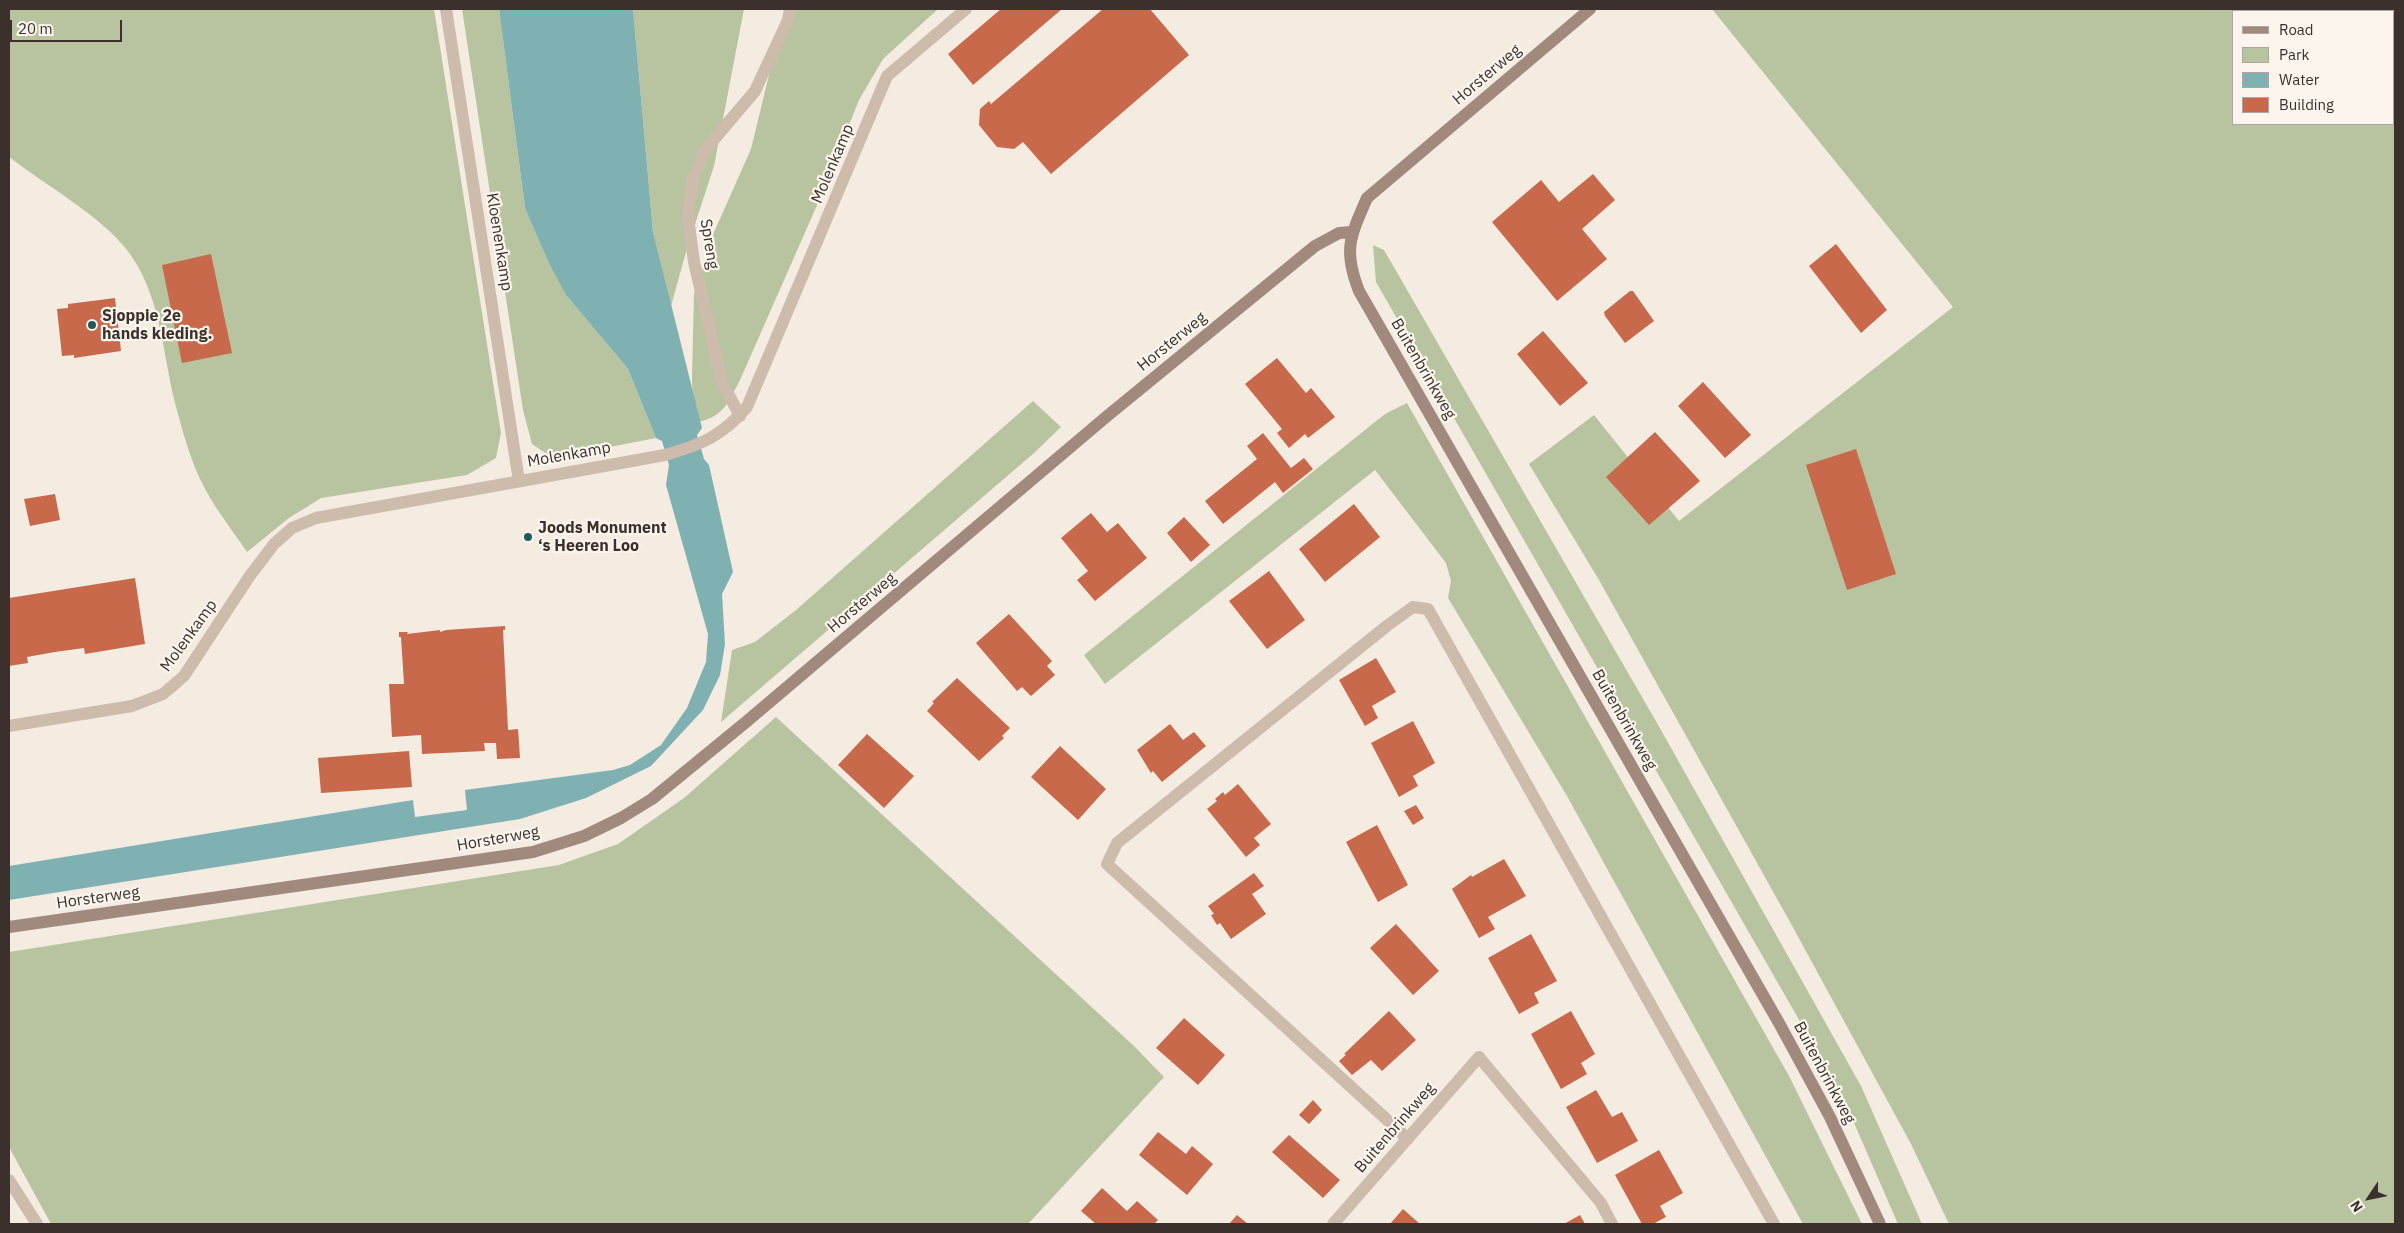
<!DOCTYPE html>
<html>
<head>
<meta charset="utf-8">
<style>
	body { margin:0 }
	#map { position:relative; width:2404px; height:1233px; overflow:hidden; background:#f4ebe1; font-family:"IBM Plex Sans",sans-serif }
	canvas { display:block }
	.frame { position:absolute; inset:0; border:10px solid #3b302b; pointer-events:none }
	.legend { position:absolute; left:2232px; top:10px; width:162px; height:115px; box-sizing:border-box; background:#fbf5ee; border:1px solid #aea6a0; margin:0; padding:6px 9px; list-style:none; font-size:15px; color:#3b302b }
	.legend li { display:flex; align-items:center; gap:10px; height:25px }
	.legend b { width:25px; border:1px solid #aea6a0 }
	.north { position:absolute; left:2344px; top:1173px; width:50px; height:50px; -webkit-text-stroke:4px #fbf5ee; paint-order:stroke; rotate:236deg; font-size:14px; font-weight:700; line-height:20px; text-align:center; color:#3b302b }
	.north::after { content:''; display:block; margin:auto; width:18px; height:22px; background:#3b302b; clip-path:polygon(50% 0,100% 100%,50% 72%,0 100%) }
	.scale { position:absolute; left:10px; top:20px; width:112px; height:22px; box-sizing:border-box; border:2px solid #3b302b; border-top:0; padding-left:6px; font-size:15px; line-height:18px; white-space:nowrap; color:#3b302b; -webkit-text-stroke:4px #fbf5ee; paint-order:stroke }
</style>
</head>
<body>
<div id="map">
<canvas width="2404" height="1233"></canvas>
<div class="frame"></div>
<ul class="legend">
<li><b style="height:6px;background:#a18a7d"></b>Road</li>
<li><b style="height:14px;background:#b8c4a0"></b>Park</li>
<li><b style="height:14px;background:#7fb0b2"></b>Water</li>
<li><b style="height:14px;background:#c8694b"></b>Building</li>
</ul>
<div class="north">N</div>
<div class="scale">20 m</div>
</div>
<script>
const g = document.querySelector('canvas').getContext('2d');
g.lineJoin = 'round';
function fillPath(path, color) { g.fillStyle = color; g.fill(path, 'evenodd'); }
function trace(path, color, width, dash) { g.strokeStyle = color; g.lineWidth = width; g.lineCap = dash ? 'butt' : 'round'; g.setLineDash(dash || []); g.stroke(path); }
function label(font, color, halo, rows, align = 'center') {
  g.font = font + ' "IBM Plex Sans",sans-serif'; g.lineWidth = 4.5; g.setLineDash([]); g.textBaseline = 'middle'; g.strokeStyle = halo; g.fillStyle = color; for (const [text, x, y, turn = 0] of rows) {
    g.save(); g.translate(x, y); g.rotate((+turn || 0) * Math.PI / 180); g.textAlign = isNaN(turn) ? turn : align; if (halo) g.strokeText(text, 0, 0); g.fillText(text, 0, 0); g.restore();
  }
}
fillPath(new Path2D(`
	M 9,9 L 434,9 L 501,433 L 496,458 L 467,475 L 321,498 L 289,518 L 247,552 C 231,528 212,505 200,479 C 189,455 182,429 175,403 C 162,351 161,294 127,250 C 101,216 44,184 9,157 Z
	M 462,9 L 499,9 L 525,208 L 566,295 L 628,369 L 656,438 L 553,458 L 532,444 L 523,410 Z
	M 633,9 L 744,9 L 714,166 L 686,252 L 671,306 L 653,232 Z
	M 785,9 L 938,9 L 883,59 L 859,100 L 818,203 L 740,380 C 727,405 723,418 693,423 L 692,376 L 694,294 L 711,239 L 751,149 Z
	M 1712,9 L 2313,9 L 2315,11 L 2233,11 L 2233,124 L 2393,124 L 2393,11 L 2328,11 L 2333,9 L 2395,9 L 2395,1224 L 1949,1224 L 1911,1144 L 1790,922 L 1599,580 L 1529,464 L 1594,415 L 1679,521 L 1953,307 Z
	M 1373,245 L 1384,250 L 1661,730 L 1861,1086 L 1922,1224 L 1898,1224 L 1841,1093 L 1376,282 Z
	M 1033,401 L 1061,427 L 1034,453 L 721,722 L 732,650 L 755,642 L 796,610 Z
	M 1407,403 L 1789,1076 L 1862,1224 L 1803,1224 L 1567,796 L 1448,598 L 1451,581 L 1446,563 L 1375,470 L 1105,684 L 1084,655 L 1385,414 Z
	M 776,717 L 1134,1046 L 1164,1077 L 1028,1224 L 51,1224 L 9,1147 L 9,952 L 559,865 L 618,844 L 684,798 Z`), '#b8c4a0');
fillPath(new Path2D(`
	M 499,9 L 633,9 L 653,232 L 702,428 L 697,435 L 704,459 L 709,465 L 733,572 L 722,594 L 725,644 L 720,675 L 703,710 L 651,766 L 586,798 L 520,819 L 9,900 L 9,866 L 413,800 L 415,817 L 467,810 L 465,790 L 613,770 L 630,765 L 661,745 L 687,708 L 706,662 L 708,634 L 666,485 L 669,465 L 662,441 L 656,438 L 628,369 L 566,295 L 550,265 L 525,208 Z`), '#7fb0b2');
fillPath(new Path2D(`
	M 1001,9 L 1062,9 L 973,85 L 948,54 Z
	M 1103,9 L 1150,9 L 1189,55 L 1051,174 L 1023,142 L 1014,149 L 997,147 L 979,125 L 980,109 L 989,101 L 991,104 Z
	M 1593,174 L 1615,200 L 1582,229 L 1607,259 L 1557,301 L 1492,222 L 1541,180 L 1559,202 Z
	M 1836,244 L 1887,310 L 1861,333 L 1809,266 Z
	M 211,254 L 232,353 L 182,363 L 162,265 Z
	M 1630,291 L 1633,291 L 1654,321 L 1625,343 L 1605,316 L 1604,312 Z
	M 115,298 L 121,351 L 74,358 L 74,355 L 62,356 L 57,309 L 68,308 L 68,304 Z
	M 1543,331 L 1588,383 L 1560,406 L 1517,354 Z
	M 1277,358 L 1306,393 L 1311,388 L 1335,417 L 1308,438 L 1305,434 L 1289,448 L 1277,433 L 1282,429 L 1245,384 Z
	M 1703,382 L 1751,435 L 1725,458 L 1678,406 Z
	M 1655,432 L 1700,481 L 1649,525 L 1606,477 Z
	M 1263,433 L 1291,468 L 1304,458 L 1313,469 L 1283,493 L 1275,482 L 1223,524 L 1205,501 L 1257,459 L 1247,446 Z
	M 1856,449 L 1896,574 L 1847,590 L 1806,465 Z
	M 55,494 L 60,520 L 30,526 L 24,499 Z
	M 1354,504 L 1380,537 L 1325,582 L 1299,549 Z
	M 1091,513 L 1107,532 L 1118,523 L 1147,558 L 1095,601 L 1077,580 L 1088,571 L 1061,538 Z
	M 1184,517 L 1210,545 L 1191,562 L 1167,533 Z
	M 1269,571 L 1305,620 L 1267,649 L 1229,601 Z
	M 135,578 L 145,644 L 85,654 L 84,648 L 55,652 L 27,657 L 28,663 L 9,666 L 9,598 Z
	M 1009,614 L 1052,661 L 1047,666 L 1055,675 L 1031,696 L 1022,687 L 1017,691 L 976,643 Z
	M 505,626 L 505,630 L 503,630 L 508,730 L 518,729 L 520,758 L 497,759 L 496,743 L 484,743 L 485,751 L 422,754 L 421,735 L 392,737 L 389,684 L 404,684 L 401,637 L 399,637 L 399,632 L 408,632 L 407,634 L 440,630 L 440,632 L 446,630 Z
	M 1376,658 L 1396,692 L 1372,706 L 1378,718 L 1365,726 L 1339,680 Z
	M 957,678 L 1010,728 L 1002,736 L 1004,738 L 979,761 L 927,711 L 934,703 L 932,702 Z
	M 1413,721 L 1435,763 L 1413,776 L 1418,786 L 1399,797 L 1371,743 Z
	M 1170,724 L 1183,740 L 1194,732 L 1206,746 L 1162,782 L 1153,771 L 1151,773 L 1137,750 Z
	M 867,734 L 914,776 L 884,808 L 838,765 Z
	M 1060,746 L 1106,789 L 1078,820 L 1031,777 Z
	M 409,751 L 412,787 L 321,793 L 318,758 Z
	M 1238,784 L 1271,824 L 1254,838 L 1260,845 L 1246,857 L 1207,809 L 1217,801 L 1215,799 L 1223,792 L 1225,795 Z
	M 1416,805 L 1424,818 L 1413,825 L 1404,811 Z
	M 1377,825 L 1408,885 L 1378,902 L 1346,842 Z
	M 1504,859 L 1526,896 L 1488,917 L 1495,929 L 1479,938 L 1452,889 L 1471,875 L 1472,877 Z
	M 1254,873 L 1264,886 L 1252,894 L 1266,914 L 1231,939 L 1220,923 L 1217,925 L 1211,915 L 1214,914 L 1208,906 Z
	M 1396,924 L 1439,971 L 1413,995 L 1370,948 Z
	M 1531,934 L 1557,981 L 1534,993 L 1539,1003 L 1519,1014 L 1488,958 Z
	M 1389,1011 L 1416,1040 L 1382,1071 L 1371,1060 L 1352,1075 L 1339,1061 L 1346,1055 L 1344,1054 Z
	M 1571,1011 L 1595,1054 L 1581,1063 L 1587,1074 L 1561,1089 L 1531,1034 Z
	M 1184,1018 L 1225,1055 L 1198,1085 L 1156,1048 Z
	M 1596,1090 L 1612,1117 L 1622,1112 L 1638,1141 L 1597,1163 L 1566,1107 Z
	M 1313,1100 L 1322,1110 L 1309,1124 L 1299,1115 Z
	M 1158,1132 L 1186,1154 L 1192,1146 L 1213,1164 L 1187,1195 L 1139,1155 Z
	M 1289,1135 L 1340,1180 L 1323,1198 L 1272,1152 Z
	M 1659,1150 L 1683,1193 L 1660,1206 L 1666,1217 L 1653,1224 L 1642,1224 L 1615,1175 Z
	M 1102,1188 L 1127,1211 L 1137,1201 L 1158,1220 L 1154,1224 L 1096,1224 L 1081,1211 Z
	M 1403,1209 L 1420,1224 L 1390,1224 Z
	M 1237,1215 L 1248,1224 L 1229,1224 Z
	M 1580,1215 L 1585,1224 L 1564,1224 Z`), '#c8694b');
trace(new Path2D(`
	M 1408,1139 L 1107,864 L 1117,843 L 1388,625 L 1413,607 L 1428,609 L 1774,1224
	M 9,1180 L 37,1224
	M 1333,1224 L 1479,1057 L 1601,1203 L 1612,1224`), '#cdbbac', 12);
trace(new Path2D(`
	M 446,9 L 519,481
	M 740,416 L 722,382 L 694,262 L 688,217 L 693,178 L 705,150 L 755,91 L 788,20 L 790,9
	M 9,726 L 132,706 L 163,694 L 184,676 L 249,577 L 274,544 L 292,528 L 316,518 L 665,455 C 701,445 722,436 747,407 L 887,76 L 966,9`), '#cdbbac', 12);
trace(new Path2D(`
	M 1590,9 L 1367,198 C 1350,237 1343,250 1359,291 L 1779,1023 L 1830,1117 L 1880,1224
	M 9,927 L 533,852 L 584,836 L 621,818 L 652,799 L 746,722 L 1106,417 L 1315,246 L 1339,233 L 1352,232`), '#a18a7d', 12);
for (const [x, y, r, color] of [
	[92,325,5,"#1f5a5e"],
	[528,537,5,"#1f5a5e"]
]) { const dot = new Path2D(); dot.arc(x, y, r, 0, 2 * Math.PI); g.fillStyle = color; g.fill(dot); trace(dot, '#fbf5ee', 2); }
label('16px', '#3b302b', '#fbf5ee', [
	["Horsterweg",1487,75,-40],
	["Molenkamp",833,164,-67],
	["Kloenenkamp",499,242,81],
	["Spreng",709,244,81],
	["Horsterweg",1172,342,-39],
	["Buitenbrinkweg",1423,369,60],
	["Molenkamp",569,455,-10],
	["Horsterweg",862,603,-40],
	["Molenkamp",189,636,-54],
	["Buitenbrinkweg",1624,720,60],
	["Horsterweg",498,839,-10],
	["Horsterweg",98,898,-8],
	["Buitenbrinkweg",1824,1073,62],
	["Buitenbrinkweg",1395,1128,-49]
]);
label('bold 16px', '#3b302b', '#fbf5ee', [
	["Sjoppie 2e",102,316],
	["hands kleding.",102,334],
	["Joods Monument",538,528],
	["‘s Heeren Loo",538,546]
], 'left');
</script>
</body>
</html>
